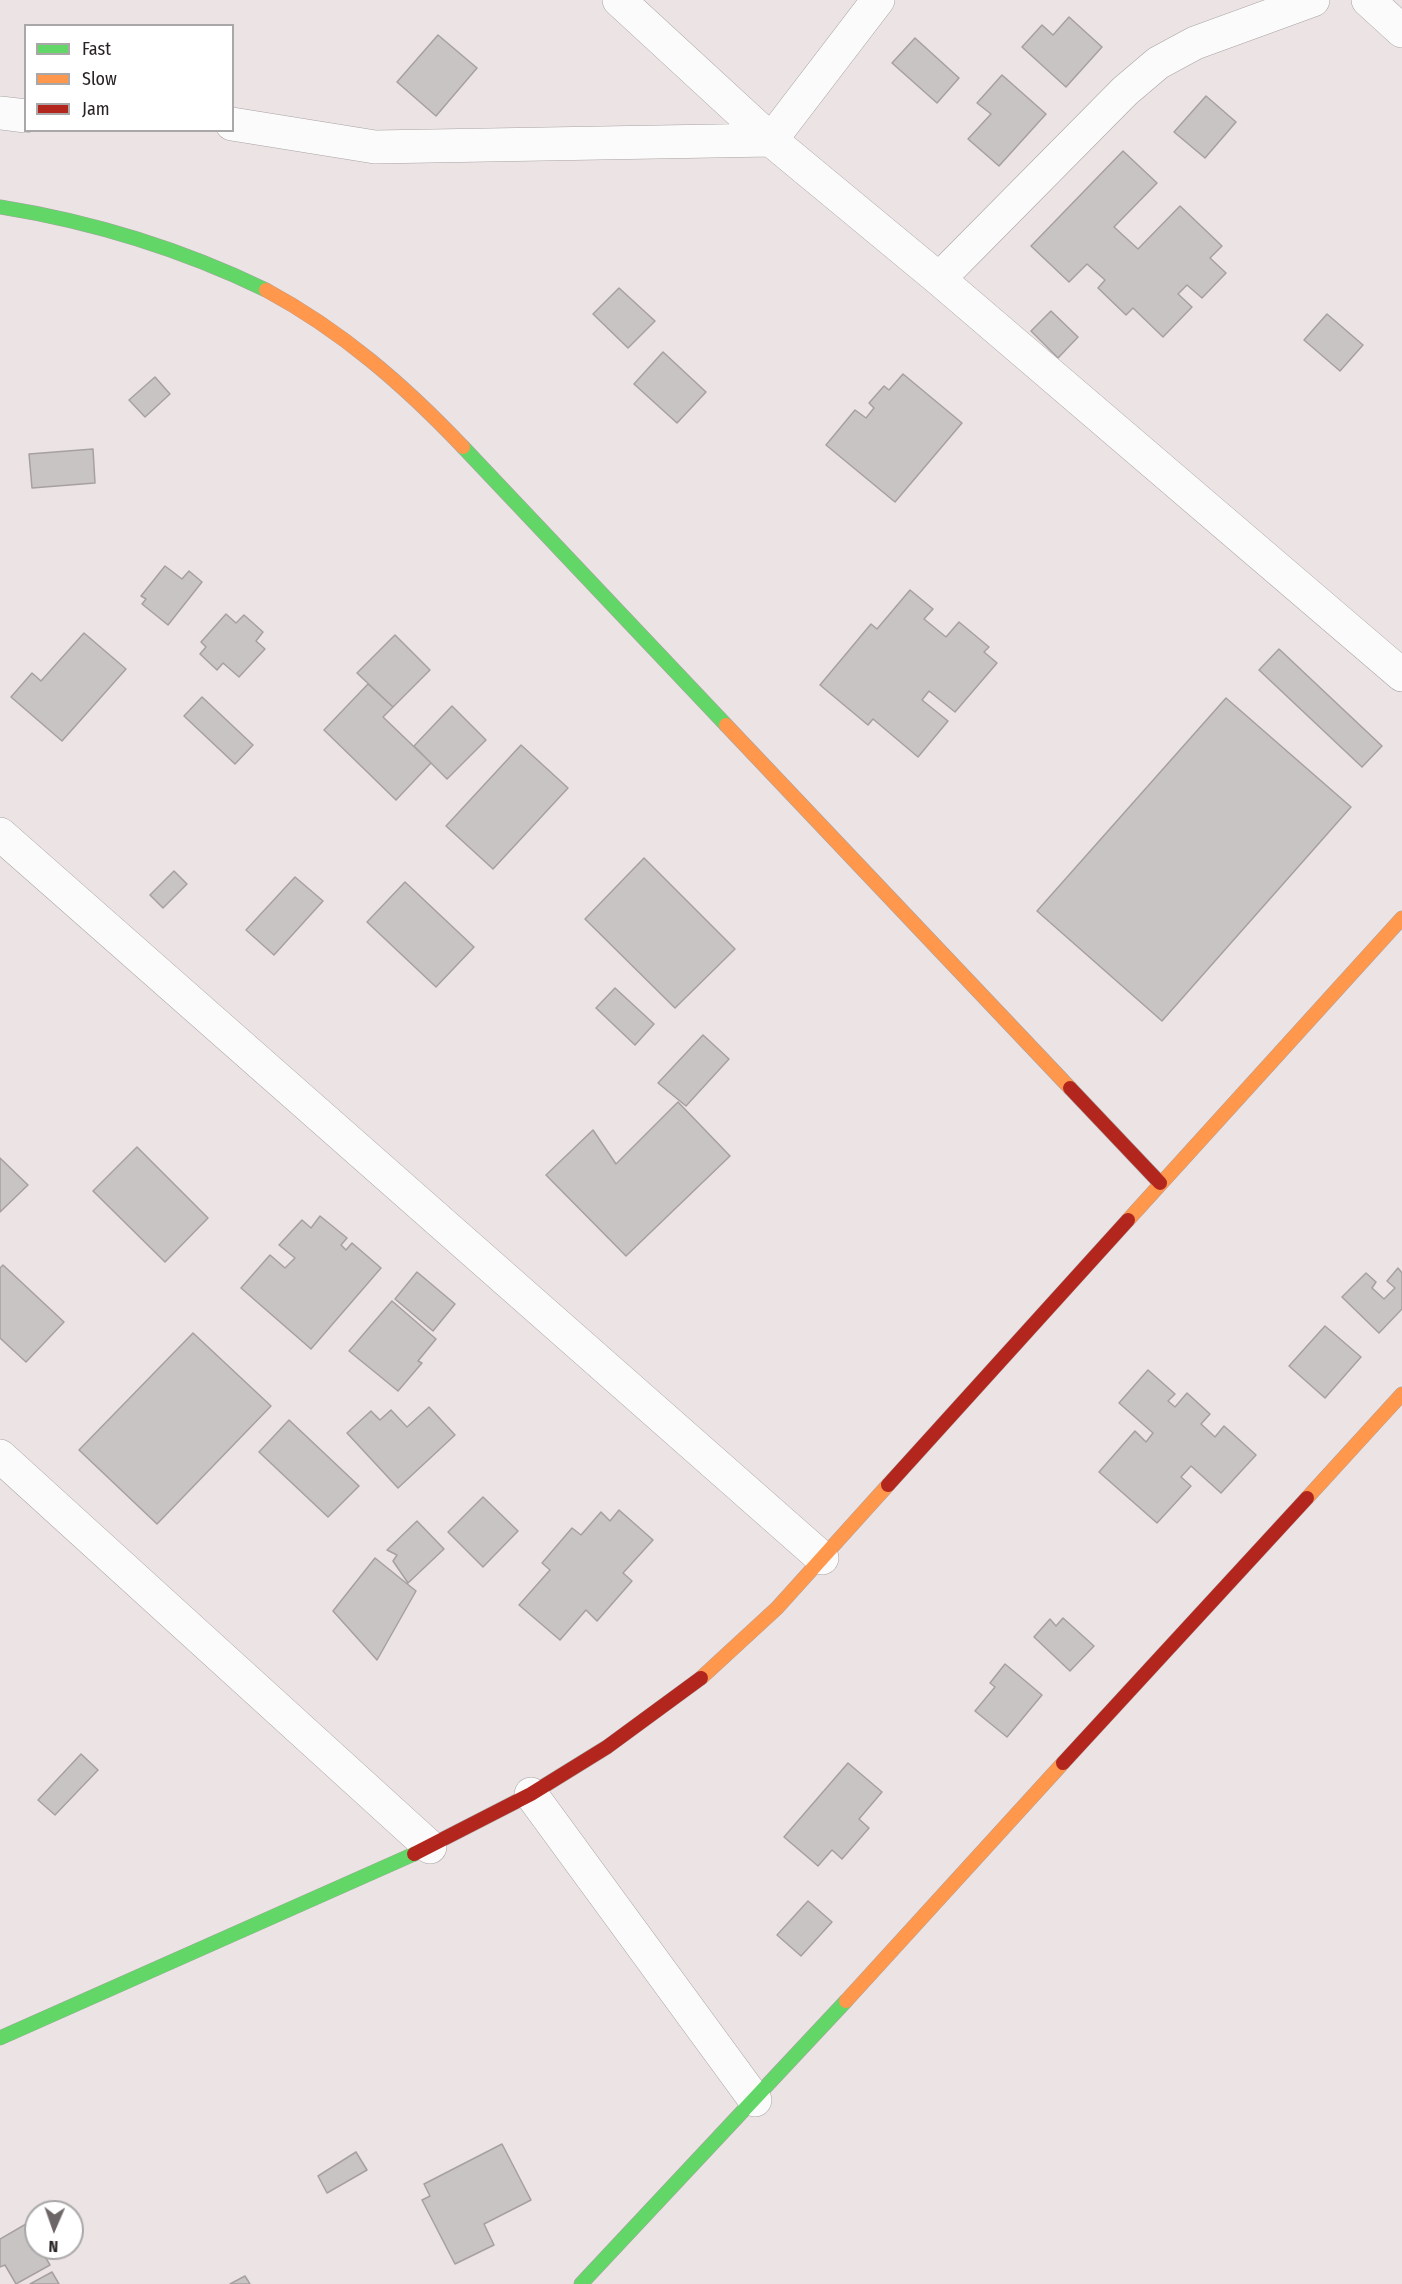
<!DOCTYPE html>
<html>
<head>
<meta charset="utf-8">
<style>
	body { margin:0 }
	#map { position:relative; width:1402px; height:2284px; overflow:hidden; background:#ece4e4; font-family:"Fira Sans Condensed",sans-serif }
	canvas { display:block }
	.legend { position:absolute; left:24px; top:24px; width:210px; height:108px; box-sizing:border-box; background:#fff; border:2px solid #a9a7a7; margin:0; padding:8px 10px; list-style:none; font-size:18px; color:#282223 }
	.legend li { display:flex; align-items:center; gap:12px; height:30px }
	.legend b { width:30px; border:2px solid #a9a7a7 }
	.north { position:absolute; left:24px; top:2200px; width:60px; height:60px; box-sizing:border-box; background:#fff; border:2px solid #a9a7a7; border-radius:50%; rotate:182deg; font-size:16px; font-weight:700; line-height:24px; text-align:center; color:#282223 }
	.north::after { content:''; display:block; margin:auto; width:21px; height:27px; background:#6d6667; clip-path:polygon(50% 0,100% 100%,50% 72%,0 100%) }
</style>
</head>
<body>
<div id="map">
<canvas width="1402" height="2284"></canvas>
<ul class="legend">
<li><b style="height:8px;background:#63d668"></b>Fast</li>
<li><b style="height:8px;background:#ff974d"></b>Slow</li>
<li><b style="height:8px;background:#b3261e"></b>Jam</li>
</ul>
<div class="north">N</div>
</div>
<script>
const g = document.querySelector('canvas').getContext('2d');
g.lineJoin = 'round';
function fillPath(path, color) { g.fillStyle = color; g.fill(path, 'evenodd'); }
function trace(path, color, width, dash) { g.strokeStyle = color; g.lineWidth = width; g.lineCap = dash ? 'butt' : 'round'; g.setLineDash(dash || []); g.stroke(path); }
const building = new Path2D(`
	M 1069,17 L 1102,47 L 1066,87 L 1022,47 L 1042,25 L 1053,35 Z
	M 438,35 L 477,68 L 436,116 L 397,82 Z
	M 915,38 L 959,78 L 937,103 L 892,63 Z
	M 1002,75 L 1046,114 L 999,166 L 968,139 L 991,114 L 977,103 Z
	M 1206,96 L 1236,122 L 1205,158 L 1174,132 Z
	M 1123,151 L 1157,183 L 1114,227 L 1138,249 L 1180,206 L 1222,246 L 1210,258 L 1226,273 L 1202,298 L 1187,285 L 1178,294 L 1192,307 L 1163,337 L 1133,308 L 1126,315 L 1098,288 L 1105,280 L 1087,264 L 1069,282 L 1031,246 Z
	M 619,288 L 655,321 L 628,348 L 593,314 Z
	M 1051,311 L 1078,337 L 1058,358 L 1031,331 Z
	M 1327,314 L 1363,345 L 1340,371 L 1304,340 Z
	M 663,352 L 706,392 L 677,423 L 634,384 Z
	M 903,374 L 962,423 L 895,502 L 826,445 L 855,410 L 866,418 L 874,408 L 869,403 L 884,386 L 889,390 Z
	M 155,377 L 170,394 L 145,417 L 129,400 Z
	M 93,449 L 95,483 L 32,488 L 29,454 Z
	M 165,566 L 182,579 L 189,571 L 202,582 L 168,625 L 142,604 L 146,599 L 141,596 Z
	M 910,590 L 933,609 L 924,619 L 946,637 L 959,622 L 989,647 L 984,652 L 997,663 L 955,712 L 929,691 L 922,700 L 948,721 L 918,757 L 873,719 L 868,725 L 820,685 L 871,624 L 877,629 Z
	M 226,614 L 236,623 L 244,615 L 263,632 L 256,641 L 265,649 L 239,677 L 223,663 L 217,670 L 200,654 L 206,647 L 201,642 Z
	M 84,633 L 126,669 L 62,741 L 11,697 L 32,673 L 41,681 Z
	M 395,635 L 430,670 L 393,707 L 357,673 Z
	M 1279,649 L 1382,746 L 1362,767 L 1259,670 Z
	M 368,684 L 393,707 L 383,717 L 431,763 L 396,800 L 324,730 Z
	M 202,697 L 253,745 L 235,764 L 184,716 Z
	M 1226,698 L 1351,807 L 1162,1021 L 1037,911 Z
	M 452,706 L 486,740 L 447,779 L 414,746 Z
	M 521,745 L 568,788 L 493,869 L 446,826 Z
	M 644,858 L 735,949 L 675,1008 L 585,919 Z
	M 174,871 L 187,884 L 163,908 L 150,895 Z
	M 295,877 L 323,901 L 274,955 L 246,930 Z
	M 405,882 L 474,947 L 436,987 L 367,922 Z
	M 615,988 L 654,1024 L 635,1045 L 596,1008 Z
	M 703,1035 L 729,1059 L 686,1106 L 658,1083 Z
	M 678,1102 L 730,1156 L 626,1256 L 546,1175 L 593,1130 L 616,1164 Z
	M 137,1147 L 208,1218 L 165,1262 L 93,1191 Z
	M 0,1158 L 28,1185 L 0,1212 Z
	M 320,1216 L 347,1238 L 341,1245 L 346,1250 L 352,1243 L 381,1268 L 311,1349 L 241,1288 L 270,1255 L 285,1268 L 295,1258 L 279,1245 L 302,1220 L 311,1228 Z
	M 3,1265 L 64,1322 L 26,1362 L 0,1338 L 0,1268 Z
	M 1398,1268 L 1402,1273 L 1402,1309 L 1379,1333 L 1342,1297 L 1366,1273 L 1376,1282 L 1372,1288 L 1384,1299 L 1395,1288 L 1387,1281 Z
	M 417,1272 L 455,1304 L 433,1331 L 395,1299 Z
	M 392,1301 L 436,1339 L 418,1361 L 422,1363 L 398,1391 L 349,1351 Z
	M 1325,1326 L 1361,1357 L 1325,1398 L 1289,1366 Z
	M 193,1333 L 271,1406 L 157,1524 L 79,1450 Z
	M 1148,1370 L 1175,1394 L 1168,1401 L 1175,1407 L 1187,1393 L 1210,1414 L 1201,1424 L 1215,1437 L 1224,1426 L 1256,1455 L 1221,1493 L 1191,1466 L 1181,1477 L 1191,1486 L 1157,1523 L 1099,1472 L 1135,1431 L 1146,1442 L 1153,1433 L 1119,1403 Z
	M 429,1407 L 455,1435 L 398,1488 L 347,1433 L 371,1411 L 380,1420 L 391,1410 L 407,1427 Z
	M 289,1420 L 359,1486 L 328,1517 L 259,1452 Z
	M 483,1497 L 518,1531 L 483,1567 L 448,1532 Z
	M 619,1510 L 653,1540 L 623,1573 L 632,1581 L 597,1621 L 586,1610 L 560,1640 L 519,1605 L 550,1570 L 542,1563 L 572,1528 L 581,1535 L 601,1512 L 610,1521 Z
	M 417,1521 L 444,1549 L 408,1583 L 393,1561 L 397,1555 L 387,1550 Z
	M 375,1558 L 416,1591 L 377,1660 L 333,1611 Z
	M 1063,1618 L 1094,1646 L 1070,1671 L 1034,1637 L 1050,1619 L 1056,1626 Z
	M 1005,1664 L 1042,1695 L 1007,1737 L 975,1711 L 995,1687 L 990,1683 Z
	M 81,1754 L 98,1770 L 55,1815 L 38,1800 Z
	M 848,1763 L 882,1792 L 859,1819 L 869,1828 L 842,1859 L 832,1850 L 818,1866 L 784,1837 Z
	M 808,1901 L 832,1922 L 801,1956 L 777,1935 Z
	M 502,2144 L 531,2200 L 484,2224 L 494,2245 L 455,2264 L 422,2200 L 430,2196 L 424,2184 Z
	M 356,2152 L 367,2170 L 327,2193 L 318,2176 Z
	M 26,2224 L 36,2240 L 36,2248 L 40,2248 L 50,2265 L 16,2284 L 5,2265 L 0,2267 L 0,2239 Z
	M 52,2272 L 59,2284 L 30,2284 Z
	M 245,2276 L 250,2284 L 230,2284 Z`);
fillPath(building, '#c9c4c4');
trace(building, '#a7a0a1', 1.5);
const street = new Path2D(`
	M 619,0 L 771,140 L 939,279 L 1402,675
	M 1368,0 L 1402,31
	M 0,113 L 26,116
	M 232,124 L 375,147 L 771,140
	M 771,140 L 878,0
	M 939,279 L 1125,91 L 1158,63 L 1195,43 L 1313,0
	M 0,834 L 822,1558
	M 0,1456 L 430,1847
	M 531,1794 L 755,2100`);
const fast = new Path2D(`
	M 0,207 C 94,222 181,249 266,290
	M 463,447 L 726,725
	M 0,2038 L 414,1854
	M 581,2284 L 846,2001`);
const slow = new Path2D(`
	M 266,290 C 342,331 404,385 463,447
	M 726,725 L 1070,1088
	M 1128,1220 L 1402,918
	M 1307,1498 L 1402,1394
	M 701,1678 L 777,1608 L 888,1485
	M 846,2001 L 1063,1763`);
const jam = new Path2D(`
	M 1070,1088 L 1160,1183
	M 888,1485 L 1128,1220
	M 1063,1763 L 1307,1498
	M 414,1854 L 531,1794 L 607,1747 L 701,1678`);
trace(street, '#a8a2a2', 34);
trace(fast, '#a8a2a2', 15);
trace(slow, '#a8a2a2', 15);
trace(jam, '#a8a2a2', 15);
trace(street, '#fcfbfb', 33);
trace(fast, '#63d668', 14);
trace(slow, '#ff974d', 14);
trace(jam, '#b3261e', 14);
</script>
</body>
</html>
